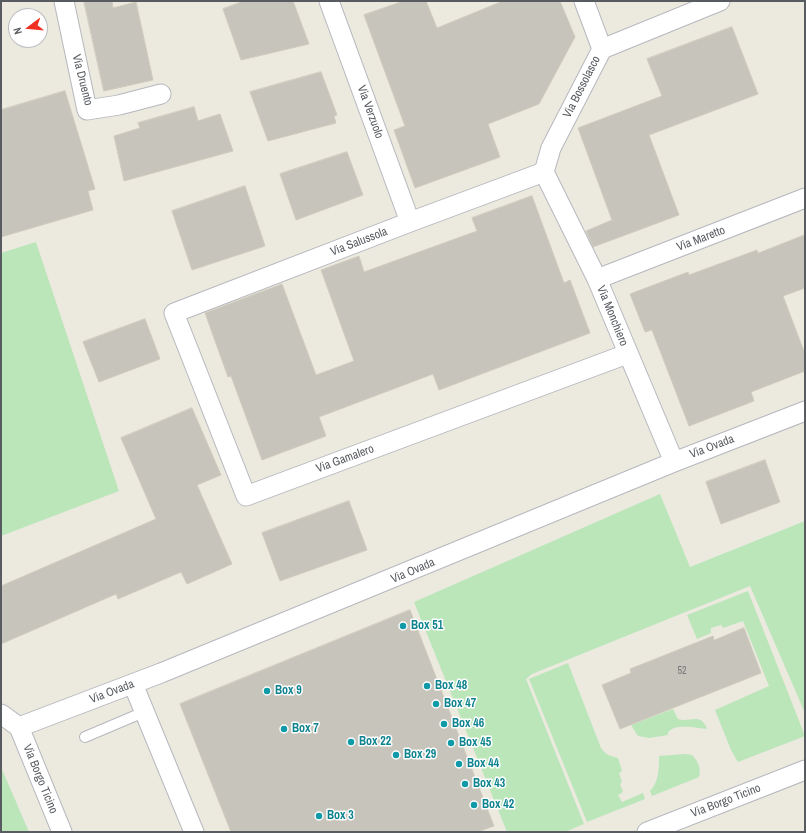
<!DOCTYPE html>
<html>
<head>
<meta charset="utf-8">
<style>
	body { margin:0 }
	#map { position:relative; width:806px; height:833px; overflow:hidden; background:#ece9df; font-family:"Archivo Narrow",sans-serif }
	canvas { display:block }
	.frame { position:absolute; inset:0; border:2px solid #585c61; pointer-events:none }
	.north { position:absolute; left:8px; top:8px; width:40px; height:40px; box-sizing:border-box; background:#fff; border:1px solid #bcbec0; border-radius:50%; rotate:254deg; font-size:11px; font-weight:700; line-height:16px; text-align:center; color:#585c61 }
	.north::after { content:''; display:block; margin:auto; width:14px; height:18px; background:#f03121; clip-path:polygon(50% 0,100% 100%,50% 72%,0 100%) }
</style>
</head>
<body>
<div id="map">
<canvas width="806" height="833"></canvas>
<div class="frame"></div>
<div class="north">N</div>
</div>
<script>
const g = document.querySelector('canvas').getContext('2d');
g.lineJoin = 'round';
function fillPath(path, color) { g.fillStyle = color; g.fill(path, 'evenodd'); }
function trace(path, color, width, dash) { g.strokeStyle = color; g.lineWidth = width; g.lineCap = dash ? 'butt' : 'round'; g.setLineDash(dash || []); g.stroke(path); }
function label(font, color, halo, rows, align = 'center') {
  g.font = font + ' "Archivo Narrow",sans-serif'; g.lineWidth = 3; g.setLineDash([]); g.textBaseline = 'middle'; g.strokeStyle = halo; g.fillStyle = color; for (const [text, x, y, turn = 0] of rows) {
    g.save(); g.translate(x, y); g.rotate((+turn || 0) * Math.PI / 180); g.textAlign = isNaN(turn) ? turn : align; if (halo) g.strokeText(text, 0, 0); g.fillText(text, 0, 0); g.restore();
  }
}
fillPath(new Path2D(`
	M 36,242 L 119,491 L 1,536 L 1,253 Z
	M 660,494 L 690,567 L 805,521 L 805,713 L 750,586 L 532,674 L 526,679 L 584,824 L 565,832 L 507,832 L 414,602 Z
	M 748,591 L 805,736 L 738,762 L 731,750 L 715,710 L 769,686 L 743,621 L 723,628 L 721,625 L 711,628 L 711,633 L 697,639 L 687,615 Z
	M 568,663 L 601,748 C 606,755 610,756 618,758 L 622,771 L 619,773 L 622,782 L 620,784 L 623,792 L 618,795 L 622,802 L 643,793 L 645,799 L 587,822 L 529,679 Z
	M 673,709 L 678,719 C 690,723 701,712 707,729 C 697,728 676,723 668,732 L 668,735 L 649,738 L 638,736 L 631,725 Z
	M 685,754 L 692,755 C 699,762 701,769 699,777 L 652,796 L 650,791 C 659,781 659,769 659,756 Z
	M 1,767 L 29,832 L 1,832 Z`), '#bae6ba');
const building = new Path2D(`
	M 84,1 L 112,1 L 113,8 L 136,2 L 153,80 L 104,91 Z
	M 244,1 L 293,1 L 309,44 L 241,60 L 223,9 Z
	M 404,1 L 426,1 L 437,28 L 503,1 L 560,1 L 575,37 L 539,104 L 488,124 L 500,157 L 415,188 L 394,130 L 405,126 L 364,15 Z
	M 732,27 L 758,94 L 649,135 L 679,215 L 593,247 L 586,231 L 612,220 L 578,128 L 662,96 L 647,59 Z
	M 321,72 L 337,115 L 334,116 L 336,123 L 268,141 L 250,92 Z
	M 65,91 L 95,189 L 88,191 L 93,210 L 1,237 L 1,110 Z
	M 194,107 L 198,121 L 220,114 L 233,151 L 124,181 L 114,136 L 140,128 L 138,123 Z
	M 347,152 L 363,195 L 296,220 L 280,174 Z
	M 245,186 L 265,246 L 192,270 L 172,211 Z
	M 532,196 L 564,283 L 570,280 L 590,333 L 439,390 L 433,374 L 319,417 L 326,436 L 262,460 L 231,376 L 228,377 L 205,313 L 282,284 L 316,375 L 354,361 L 321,270 L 359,256 L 364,272 L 477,231 L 472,218 Z
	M 805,235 L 805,288 L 783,296 L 805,354 L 805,371 L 751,392 L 754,401 L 689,426 L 652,330 L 645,332 L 630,294 L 688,272 L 689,275 L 757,250 L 758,253 Z
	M 145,319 L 160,359 L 99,382 L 83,342 Z
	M 192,408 L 221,475 L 197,485 L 232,564 L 187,584 L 181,572 L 118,599 L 116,594 L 1,644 L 1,586 L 156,519 L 121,438 Z
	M 765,460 L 780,502 L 721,524 L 706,482 Z
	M 349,501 L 367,550 L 280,581 L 262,533 Z
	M 410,610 L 494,826 L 477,832 L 231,832 L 180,704 Z
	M 744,628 L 761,673 L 620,729 L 602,685 L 631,673 L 630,669 L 713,636 L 714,640 Z`);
fillPath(building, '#c7c4bc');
trace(building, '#d1cbbd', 1);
const lane = new Path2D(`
	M 85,737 L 144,712`);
const street = new Path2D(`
	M 64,1 L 87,110 L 119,105 L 161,94
	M 329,1 L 410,222
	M 602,49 L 720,1
	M 544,172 L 410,222 L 174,313 L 246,496 L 627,354
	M 544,172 L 597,279 L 674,462
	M 544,172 L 551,148 L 602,49 L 584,1
	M 597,279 L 805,198
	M 133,684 L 194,832
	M 1,714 L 19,727
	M 19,727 L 161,673 L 674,462 L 805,411
	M 19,727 L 62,832
	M 647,832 L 805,770`);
trace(lane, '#b5b8bd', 12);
trace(street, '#b5b8bd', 21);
trace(lane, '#fff', 10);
trace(street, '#fff', 19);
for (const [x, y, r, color] of [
	[403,626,4,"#0f9aa8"],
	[427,686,4,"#0f9aa8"],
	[267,691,4,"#0f9aa8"],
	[436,704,4,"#0f9aa8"],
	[444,724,4,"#0f9aa8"],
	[284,729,4,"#0f9aa8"],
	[351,742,4,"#0f9aa8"],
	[451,743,4,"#0f9aa8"],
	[396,755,4,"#0f9aa8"],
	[459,764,4,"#0f9aa8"],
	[465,784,4,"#0f9aa8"],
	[474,805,4,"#0f9aa8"],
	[319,816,4,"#0f9aa8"]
]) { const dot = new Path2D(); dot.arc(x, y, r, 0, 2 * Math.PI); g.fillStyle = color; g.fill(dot); trace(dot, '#fff', 1.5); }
label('10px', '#747678', null, [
	["52",682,671]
]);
label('12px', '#585c61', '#fff', [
	["Via Druento",82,80,76],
	["Via Bossolasco",582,87,-63],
	["Via Verzuolo",370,112,70],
	["Via Maretto",701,239,-21],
	["Via Salussola",359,242,-21],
	["Via Monchiero",612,316,68],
	["Via Ovada",712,447,-21],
	["Via Gamalero",345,459,-20],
	["Via Ovada",413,571,-23],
	["Via Ovada",112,692,-21],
	["Via Borgo Ticino",40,779,68],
	["Via Borgo Ticino",726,801,-21]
]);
label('bold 12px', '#0d838f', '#fff', [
	["Box 51",411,626],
	["Box 48",435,686],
	["Box 9",275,691],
	["Box 47",444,704],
	["Box 46",452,724],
	["Box 7",292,729],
	["Box 22",359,742],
	["Box 45",459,743],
	["Box 29",404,755],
	["Box 44",467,764],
	["Box 43",473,784],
	["Box 42",482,805],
	["Box 3",327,816]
], 'left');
</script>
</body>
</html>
